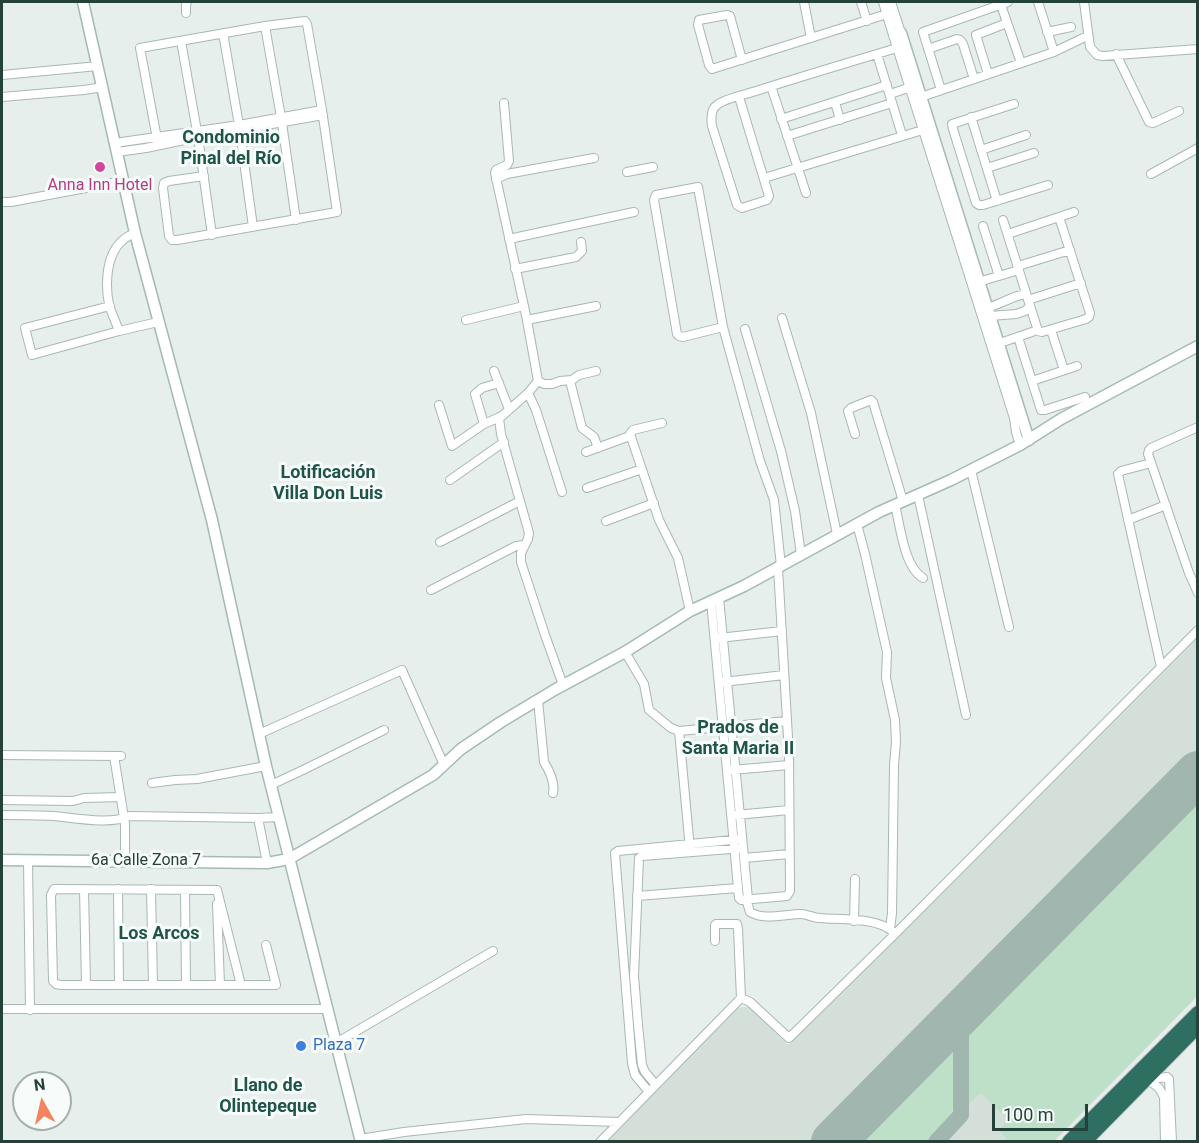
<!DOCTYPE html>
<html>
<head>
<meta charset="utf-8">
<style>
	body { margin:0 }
	#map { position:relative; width:1199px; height:1143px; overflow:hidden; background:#e6efeb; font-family:Roboto,sans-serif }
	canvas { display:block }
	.frame { position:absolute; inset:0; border:3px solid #24423a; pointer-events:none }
	.north { position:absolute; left:12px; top:1071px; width:60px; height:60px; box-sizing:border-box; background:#f7fbf9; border:2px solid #a3b1ad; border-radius:50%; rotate:352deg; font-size:16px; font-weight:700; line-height:24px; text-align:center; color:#24423a }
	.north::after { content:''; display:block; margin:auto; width:21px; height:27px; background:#f4845f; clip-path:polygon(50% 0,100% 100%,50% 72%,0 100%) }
	.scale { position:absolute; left:992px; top:1104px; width:96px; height:27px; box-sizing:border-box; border:3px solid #24423a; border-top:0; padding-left:8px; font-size:18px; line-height:21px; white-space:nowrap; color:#24423a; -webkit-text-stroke:4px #f7fbf9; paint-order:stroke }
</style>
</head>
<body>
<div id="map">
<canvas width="1199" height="1143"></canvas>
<div class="frame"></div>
<div class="north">N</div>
<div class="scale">100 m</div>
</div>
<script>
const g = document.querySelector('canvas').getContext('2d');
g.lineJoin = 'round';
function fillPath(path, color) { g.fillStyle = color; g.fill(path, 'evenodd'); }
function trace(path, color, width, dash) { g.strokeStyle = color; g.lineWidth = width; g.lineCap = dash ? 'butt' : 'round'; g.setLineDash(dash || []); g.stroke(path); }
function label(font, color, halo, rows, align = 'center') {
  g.font = font + ' Roboto,sans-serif'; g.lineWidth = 6; g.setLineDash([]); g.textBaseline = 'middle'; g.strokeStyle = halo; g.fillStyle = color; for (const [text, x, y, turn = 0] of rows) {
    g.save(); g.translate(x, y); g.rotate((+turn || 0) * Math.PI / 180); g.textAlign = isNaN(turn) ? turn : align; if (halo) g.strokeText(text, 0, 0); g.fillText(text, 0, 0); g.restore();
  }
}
fillPath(new Path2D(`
	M 1197,635 L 1197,997 L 1055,1141 L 604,1142 L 735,1009 L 742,1007 L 750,1007 L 788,1045 Z`), '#d4dfda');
fillPath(new Path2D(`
	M 1197,788 L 1197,996 L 1053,1141 L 1008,1141 L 999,1130 L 1008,1120 L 981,1093 L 968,1104 L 966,1031 L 968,1021 L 977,1009 Z
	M 945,1046 L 951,1047 L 954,1055 L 954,1105 C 951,1120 936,1131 925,1141 L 845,1141 L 939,1048 Z`), '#bfe0c8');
trace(new Path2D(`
	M 930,1044 C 938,1037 947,1032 957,1038 L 961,1047
	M 936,1142 L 961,1115 L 961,1034 C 962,1013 971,1005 983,990`), '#a2b6b0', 16);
trace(new Path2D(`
	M 833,1142 L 1198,773`), '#a2b6b0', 44);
const street = new Path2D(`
	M 804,2 L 811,38
	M 861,2 L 867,21
	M 883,2 L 893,35 L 901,33 L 891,2
	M 1038,2 L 1054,52
	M 1084,2 L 1090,47 L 1097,55 L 1103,56 L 1198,49
	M 1001,5 L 1021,63
	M 186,13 L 186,5 L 187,2
	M 265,26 L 282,123 L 296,220
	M 1047,32 L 1071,27
	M 223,33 L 239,125 L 253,227
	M 893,35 L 1014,418 L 1016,432 L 1020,445
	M 181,41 L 198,137 L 212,235
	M 928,49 L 957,39 L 960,40 L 963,44 L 974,79
	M 877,54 L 902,135
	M 1116,54 L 1149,122 L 1153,123 L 1179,111
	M 742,60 L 730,16 L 727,15 L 699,20 L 698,25 L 709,65 L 712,69 L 715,68 L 887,14
	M 988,74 L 976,35 L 1007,23
	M 2,75 L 98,66
	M 771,86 L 806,193
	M 941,90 L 923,32 L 1008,2
	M 890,94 L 914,86
	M 2,97 L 84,90 L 103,87
	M 739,97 L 769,196 L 767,200 L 742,208 L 737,205 L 712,126 C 711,119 711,109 717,105 C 723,99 747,94 756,91 C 803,76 850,62 897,48
	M 921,97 L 1054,52 L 1083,38
	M 835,102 L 840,120
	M 1014,104 L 952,124 L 953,129 L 976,203 L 979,205 L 983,205 L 1048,185
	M 971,117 L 997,201
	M 781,119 L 887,85
	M 787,136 L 892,103
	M 115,143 L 239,125 L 322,110
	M 158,144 L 140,48 L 265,26 L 305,21 L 307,24 L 322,110 L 337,212 L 177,240 L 172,240 L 169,236 L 163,188 L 164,183 L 169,181 L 204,176
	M 981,150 L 1026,135
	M 117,152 L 146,148 L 198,137 L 323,115
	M 987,168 L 1034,153
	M 627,172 L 653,167
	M 1151,174 L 1198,148
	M 764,178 L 926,129
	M 496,179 L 507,174 L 594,158
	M 2,202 L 11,202 L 123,181
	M 1003,220 L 1038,331 L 1042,332 L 1086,319 L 1089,317 L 1090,313 L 1059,217
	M 983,226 L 999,276
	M 1008,234 L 1074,212
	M 509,239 L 634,212
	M 1018,266 L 1070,250
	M 515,269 L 576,257 L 582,251 L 581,242
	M 985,280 L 1019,270
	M 1028,300 L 1081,283
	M 110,306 L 25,328 L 32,355 L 119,331 L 158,322
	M 987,308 C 1001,304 1012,296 1026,294
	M 990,316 L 1016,314 L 1025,311 L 1030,306
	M 782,318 L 811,413 L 837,534
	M 466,320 L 524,306
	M 527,320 L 596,306
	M 723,327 L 683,337 L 679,336 L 677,334 L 654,200 L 656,195 L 698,187 L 723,327 L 760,461 L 774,500 L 781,566
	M 745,329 L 781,451 L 795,511 L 801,555
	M 1051,330 L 1064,370
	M 119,331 C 116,322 111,313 109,304 C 105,284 106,254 123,240 C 126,237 131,235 135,233
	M 1018,337 L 1041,410 L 1045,410 L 1085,397
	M 1003,342 L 1032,332
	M 494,371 L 509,409
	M 538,381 L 544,384 L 552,384 L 560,381 L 572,380 L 579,375 L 596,371
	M 570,381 L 582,428 L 594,437 L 598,448
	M 1032,381 L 1077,366
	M 528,393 L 536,410 L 562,492
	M 439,405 L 452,446 L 484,424 L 502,416 L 528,393 L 538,381 L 527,320 L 495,173 L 496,170 L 507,165 L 509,161 L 504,103
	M 499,418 L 501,434 L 529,533 L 528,539 L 521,553 L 521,562 L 545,635 L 563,685
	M 662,423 L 633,430 L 630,434 L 659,520 L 678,558 L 690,611
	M 484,424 L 475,394 L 482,388 L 499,383
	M 1198,427 L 1151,448 L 1149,450 L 1148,454 L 1189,573 L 1198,593
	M 855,434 L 848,411 L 851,408 L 871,400 L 873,402 L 903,501
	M 586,452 L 630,436
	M 1151,463 L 1121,471 L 1118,474 L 1161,667
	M 971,470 L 1009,627
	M 450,480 L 504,442
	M 587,488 L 642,469
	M 918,495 L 966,715
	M 895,505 C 900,525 904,567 923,578
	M 1128,520 L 1166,505
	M 606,521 L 654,503
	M 857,524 L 865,554 L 887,652 L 886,678 L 895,720 L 896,742 L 894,765 L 892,913 L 890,929
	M 440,542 L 520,501
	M 431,590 L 516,546 L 524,545
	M 719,598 L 748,899
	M 711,601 L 739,898 L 741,900 L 787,896 L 790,891 L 789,754 L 778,568
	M 719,638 L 782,631
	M 625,652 L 644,684 L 649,710 L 671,728 L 679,731 L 787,721
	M 723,682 L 784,675
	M 538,700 L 544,762 C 549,770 555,783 553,793
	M 679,731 L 690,849
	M 259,734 L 402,670 L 444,765
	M 2,755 L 121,756
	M 114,756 L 125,824 L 125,861
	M 732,770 L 789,765
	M 152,783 L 175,780 L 197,779 L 266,766
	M 271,785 L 305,769 L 384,730
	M 2,800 L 73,801 L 84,798 L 120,797
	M 2,815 C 19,815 37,815 54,816 C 75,818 111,825 129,816 L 258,818
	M 736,815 L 789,810
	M 744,858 L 789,854
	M 28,861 L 30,1010
	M 267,863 L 258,818 L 279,817
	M 84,889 L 86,985
	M 118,889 L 119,985
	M 151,889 L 153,985
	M 185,890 L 186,985
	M 217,890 L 54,889 L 51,895 L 53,981 L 56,984 L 61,985 L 276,985 L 266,945
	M 217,890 L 241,985
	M 637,896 L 738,888
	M 746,899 L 750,912 C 764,921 785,914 801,914 C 807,914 813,918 820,918 C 840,920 878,917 893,932
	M 217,904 L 220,985
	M 854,921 L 855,879
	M 741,998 L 750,1002 L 789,1038 L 895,934 L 1198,630
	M 2,1009 L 327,1009
	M 336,1043 L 493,951
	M 1152,1073 L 1158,1078 L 1167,1077 L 1169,1079 L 1172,1142
	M 1146,1078 L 1159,1088 L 1164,1097 L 1165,1142
	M 656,1085 L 645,1072 L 642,1065 L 638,1025 L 634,976 L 639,858 L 642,856 L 743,848
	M 649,1092 L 635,1075 L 632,1063 L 615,853 L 618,851 L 742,839
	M 360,1139 L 404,1132 L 526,1119 L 619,1122
	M 600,1142 L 741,998 L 738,929 L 737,924 L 716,924 L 715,925 L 715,941`);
const secondary = new Path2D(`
	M 83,2 L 135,233 L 212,520 L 266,766 L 361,1142
	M 901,33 L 1029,440
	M 2,860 L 267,863 L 289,859 L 433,775 L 461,749 L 501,722 L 556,689 L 625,652 L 690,611 L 744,586 L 879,512 L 951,480 L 1020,445 L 1061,419 L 1198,346`);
const highway = new Path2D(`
	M 1069,1142 L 1198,1013
	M 1084,1142 L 1198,1026`);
trace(street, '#a8b8b2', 10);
trace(secondary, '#a4bbb3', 13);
trace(highway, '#c2cac8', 16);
trace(street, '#fff', 8);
trace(secondary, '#fff', 10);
trace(highway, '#2f6f62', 14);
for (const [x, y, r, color] of [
	[100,167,6,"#d1479c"],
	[301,1046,6,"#3f7fe0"]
]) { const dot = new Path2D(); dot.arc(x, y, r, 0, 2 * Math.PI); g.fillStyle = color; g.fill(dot); trace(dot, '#f7fbf9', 2); }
label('16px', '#b23c85', '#f7fbf9', [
	["Anna Inn Hotel",100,186]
]);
label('16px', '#24423a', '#f7fbf9', [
	["6a Calle Zona 7",146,861]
]);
label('16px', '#366cbe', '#f7fbf9', [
	["Plaza 7",313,1046]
], 'left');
label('bold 18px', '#1f5548', '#f7fbf9', [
	["Condominio",231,138],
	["Pinal del Río",231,159],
	["Lotificación",328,473],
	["Villa Don Luis",328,494],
	["Prados de",738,728],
	["Santa Maria II",738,749],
	["Los Arcos",159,934],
	["Llano de",268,1086],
	["Olintepeque",268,1107]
]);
</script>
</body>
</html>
